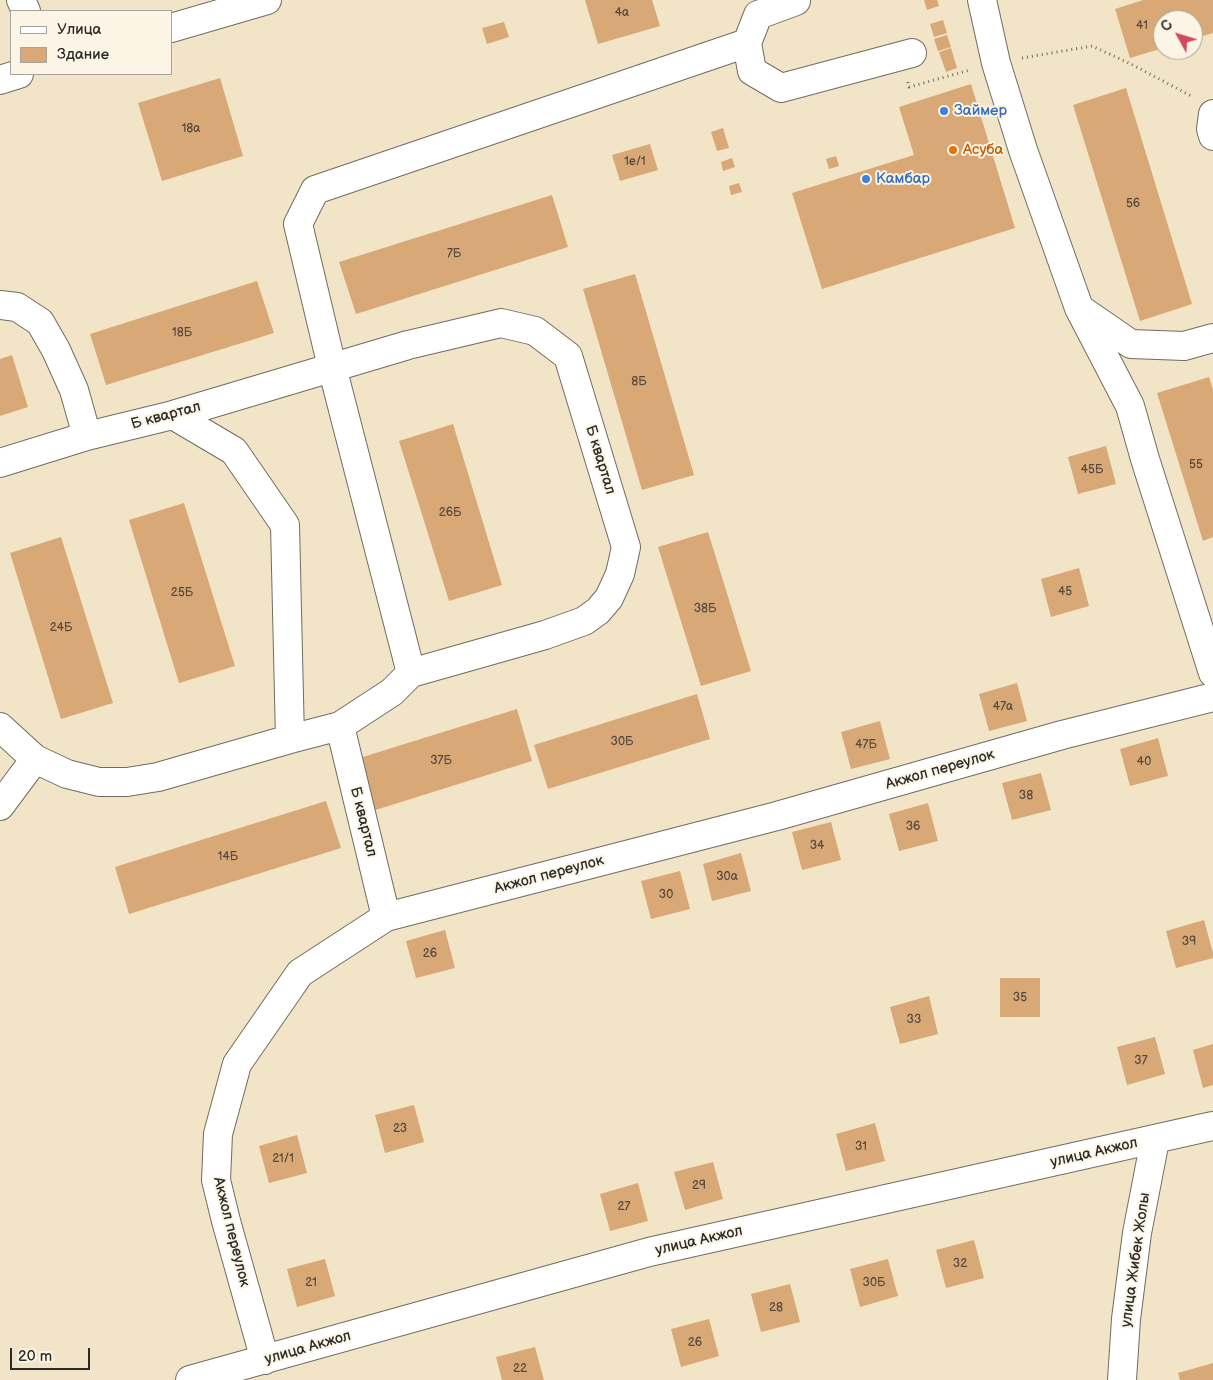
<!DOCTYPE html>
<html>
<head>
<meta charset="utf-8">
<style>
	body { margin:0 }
	#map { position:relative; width:1213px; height:1380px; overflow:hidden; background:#f2e4c7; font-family:"Balsamiq Sans",sans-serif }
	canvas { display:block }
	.legend { position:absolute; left:10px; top:10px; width:162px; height:65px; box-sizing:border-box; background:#fcf5e5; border:1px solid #a8a49b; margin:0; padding:6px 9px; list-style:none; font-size:15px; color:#2b2b2b }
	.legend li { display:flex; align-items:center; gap:10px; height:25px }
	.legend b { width:25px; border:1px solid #a8a49b }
	.north { position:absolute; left:1153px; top:10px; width:50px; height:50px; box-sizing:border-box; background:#fcf5e5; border:1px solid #a8a49b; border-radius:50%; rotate:309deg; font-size:14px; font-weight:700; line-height:20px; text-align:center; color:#2b2b2b }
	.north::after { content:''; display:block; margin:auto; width:18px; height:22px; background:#d1495b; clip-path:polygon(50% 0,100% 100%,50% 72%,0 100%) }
	.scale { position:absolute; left:10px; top:1348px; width:80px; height:22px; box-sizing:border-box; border:2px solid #2b2b2b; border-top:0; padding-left:6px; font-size:15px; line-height:18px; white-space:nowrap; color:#2b2b2b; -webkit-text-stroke:4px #fcf5e5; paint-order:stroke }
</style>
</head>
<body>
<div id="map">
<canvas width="1213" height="1380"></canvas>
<ul class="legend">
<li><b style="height:6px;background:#fff"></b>Улица</li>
<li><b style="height:14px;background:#d8a976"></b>Здание</li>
</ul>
<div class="north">С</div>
<div class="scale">20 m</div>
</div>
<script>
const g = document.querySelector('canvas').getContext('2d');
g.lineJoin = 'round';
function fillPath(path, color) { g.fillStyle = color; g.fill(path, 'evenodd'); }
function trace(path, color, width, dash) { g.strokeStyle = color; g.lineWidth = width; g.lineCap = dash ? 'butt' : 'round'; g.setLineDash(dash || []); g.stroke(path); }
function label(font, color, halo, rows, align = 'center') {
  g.font = font + ' "Balsamiq Sans",sans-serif'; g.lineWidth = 4; g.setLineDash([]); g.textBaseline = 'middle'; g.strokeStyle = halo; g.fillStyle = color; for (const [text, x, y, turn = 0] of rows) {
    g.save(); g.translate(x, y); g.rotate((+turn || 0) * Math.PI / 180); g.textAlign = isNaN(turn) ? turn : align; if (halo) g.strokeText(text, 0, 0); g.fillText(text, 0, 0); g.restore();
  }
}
fillPath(new Path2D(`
	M 585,0 L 652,0 L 660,26 L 598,44 Z
	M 924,0 L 937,0 L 939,6 L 927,10 Z
	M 1143,0 L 1213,0 L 1213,33 L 1193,39 L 1193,20 L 1163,20 L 1163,48 L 1130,58 L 1115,9 Z
	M 943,20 L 947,33 L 934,37 L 930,24 Z
	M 504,22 L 509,37 L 487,44 L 482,28 Z
	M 947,35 L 951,47 L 938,51 L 934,39 Z
	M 951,48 L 957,68 L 946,72 L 939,52 Z
	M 220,78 L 243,156 L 162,181 L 138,103 Z
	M 971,84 L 1015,228 L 822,289 L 792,193 L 914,155 L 899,107 Z
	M 1126,88 L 1192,304 L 1140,321 L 1073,105 Z
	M 723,128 L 729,148 L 717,151 L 711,132 Z
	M 650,144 L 658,170 L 620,181 L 612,155 Z
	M 836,156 L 839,166 L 829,169 L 826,159 Z
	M 732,158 L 735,167 L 723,171 L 721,162 Z
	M 739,183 L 742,192 L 731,195 L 729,186 Z
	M 552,195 L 568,247 L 356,314 L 339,262 Z
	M 635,274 L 694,475 L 642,490 L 583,289 Z
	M 257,281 L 274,333 L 106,385 L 90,334 Z
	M 12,355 L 28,407 L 0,416 L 0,359 Z
	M 1209,377 L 1213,390 L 1213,537 L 1203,541 L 1157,393 Z
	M 453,424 L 502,585 L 449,601 L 399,441 Z
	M 1106,446 L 1116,484 L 1078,494 L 1068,457 Z
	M 184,503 L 235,666 L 179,683 L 129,520 Z
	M 708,532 L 751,671 L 701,686 L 658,547 Z
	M 61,537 L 113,703 L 61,719 L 10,553 Z
	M 1079,568 L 1089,606 L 1051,617 L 1041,579 Z
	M 1017,683 L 1027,721 L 989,731 L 979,694 Z
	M 697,694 L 710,739 L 548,789 L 534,745 Z
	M 517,709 L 532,761 L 366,813 L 350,761 Z
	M 880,721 L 890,759 L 851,769 L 841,732 Z
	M 1158,738 L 1168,776 L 1130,786 L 1120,749 Z
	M 1041,773 L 1051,810 L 1012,820 L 1002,783 Z
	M 326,801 L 341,848 L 129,914 L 115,867 Z
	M 928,803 L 938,841 L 899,851 L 889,814 Z
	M 831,822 L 841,860 L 802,870 L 792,832 Z
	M 741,853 L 751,891 L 712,901 L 703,864 Z
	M 680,871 L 690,909 L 651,919 L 641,881 Z
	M 1204,920 L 1213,953 L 1213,958 L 1176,968 L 1166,931 Z
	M 445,930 L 455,968 L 416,978 L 406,941 Z
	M 1000,978 L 1040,978 L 1040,1017 L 1000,1017 Z
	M 929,996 L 938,1034 L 900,1044 L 890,1007 Z
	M 1155,1037 L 1165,1074 L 1127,1085 L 1117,1047 Z
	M 1213,1044 L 1213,1085 L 1203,1088 L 1193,1050 Z
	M 414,1105 L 424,1142 L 385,1153 L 375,1115 Z
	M 875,1123 L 885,1161 L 846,1171 L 836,1134 Z
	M 297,1135 L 307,1173 L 269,1183 L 259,1146 Z
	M 713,1162 L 723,1199 L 685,1210 L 674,1172 Z
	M 638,1183 L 648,1221 L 610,1231 L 600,1194 Z
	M 974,1240 L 984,1278 L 946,1288 L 936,1250 Z
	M 325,1259 L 335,1296 L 297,1307 L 287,1269 Z
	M 888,1259 L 898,1296 L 860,1307 L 850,1269 Z
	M 790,1284 L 800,1322 L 761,1332 L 751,1294 Z
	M 709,1319 L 719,1356 L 681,1367 L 671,1329 Z
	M 535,1347 L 544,1380 L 502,1380 L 496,1357 Z
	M 1213,1363 L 1213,1380 L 1180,1380 L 1178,1373 Z`), '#d8a976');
const minor = new Path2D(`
	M 21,0 L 26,11
	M 982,0 L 996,63 L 1023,150 L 1079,308 L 1130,406 L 1145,459 L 1213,673
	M 796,1 L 758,15 L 747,43 L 752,71 L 781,88 L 912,53
	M 171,28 L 267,0
	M 0,80 L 19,74
	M 1213,114 L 1211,129 L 1213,136
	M 0,305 L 17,307 L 40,322 L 56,350 L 74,390 L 87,436
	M 1083,311 L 1131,344 L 1184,346 L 1213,338
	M 173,415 L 234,451 L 285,525 L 290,739
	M 0,463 L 87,436 L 173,415 L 408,345 L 501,323 L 535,331 L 568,356 L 626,547 L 620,574 L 609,598 L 598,611 L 584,621 L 545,635 L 411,673 L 392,692 L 340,726 L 290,739 L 158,777 L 127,782 L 99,782 L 67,774 L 35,759 L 0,806
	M 411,673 L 332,367 L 298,224 L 315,190 L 747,43
	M 340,726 L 386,917
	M 0,727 L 35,759
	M 265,1360 L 226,1221 L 216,1180 L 218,1134 L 237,1064 L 300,973 L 386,917 L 777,816 L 1062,735 L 1213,697
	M 190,1380 L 649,1252 L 1213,1126
	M 1122,1380 L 1126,1319 L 1137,1233 L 1155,1140`);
trace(minor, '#716c62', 30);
trace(new Path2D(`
	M 1022,58 L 1092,46 L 1131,64 L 1193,97
	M 908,82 L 909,87 L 970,70`), '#716c62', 3, [1, 4]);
trace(minor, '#fff', 28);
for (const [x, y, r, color] of [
	[944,111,5,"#3f7fe0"],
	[953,150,5,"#e8710a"],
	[866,179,5,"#3f7fe0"]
]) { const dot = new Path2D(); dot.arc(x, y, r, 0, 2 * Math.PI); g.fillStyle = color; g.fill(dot); trace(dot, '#fcf5e5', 2); }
label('12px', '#564a3e', null, [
	["4а",622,13],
	["41",1142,26],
	["18а",191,129],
	["1е/1",635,162],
	["56",1133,204],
	["7Б",454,254],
	["18Б",182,333],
	["8Б",639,382],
	["55",1196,465],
	["45Б",1092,470],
	["26Б",450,513],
	["45",1065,592],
	["25Б",182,593],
	["38Б",705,609],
	["24Б",61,628],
	["47а",1003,707],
	["30Б",622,742],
	["47Б",866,745],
	["37Б",441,761],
	["40",1144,762],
	["38",1026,796],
	["36",913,827],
	["34",817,846],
	["14Б",228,857],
	["30а",727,877],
	["30",666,895],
	["39",1189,942],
	["26",430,954],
	["35",1020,998],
	["33",914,1020],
	["37",1141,1061],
	["23",400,1129],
	["31",861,1147],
	["21/1",283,1159],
	["29",699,1186],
	["27",624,1207],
	["32",960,1264],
	["21",311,1283],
	["30Б",874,1283],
	["28",776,1308],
	["26",695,1343],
	["22",520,1369]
]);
label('15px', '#366cbe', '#fcf5e5', [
	["Займер",954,111],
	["Камбар",876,179]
], 'left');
label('15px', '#c56008', '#fcf5e5', [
	["Асуба",963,150]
], 'left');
label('15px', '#2b2b2b', '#fcf5e5', [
	["Б квартал",166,416,-15],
	["Б квартал",600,460,73],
	["Акжол переулок",940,770,-16],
	["Б квартал",363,822,76],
	["Акжол переулок",549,875,-15],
	["улица Акжол",1094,1153,-13],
	["Акжол переулок",231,1232,76],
	["улица Акжол",699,1241,-13],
	["улица Жибек Жолы",1136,1260,-82],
	["улица Акжол",308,1348,-16]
]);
</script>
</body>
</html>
